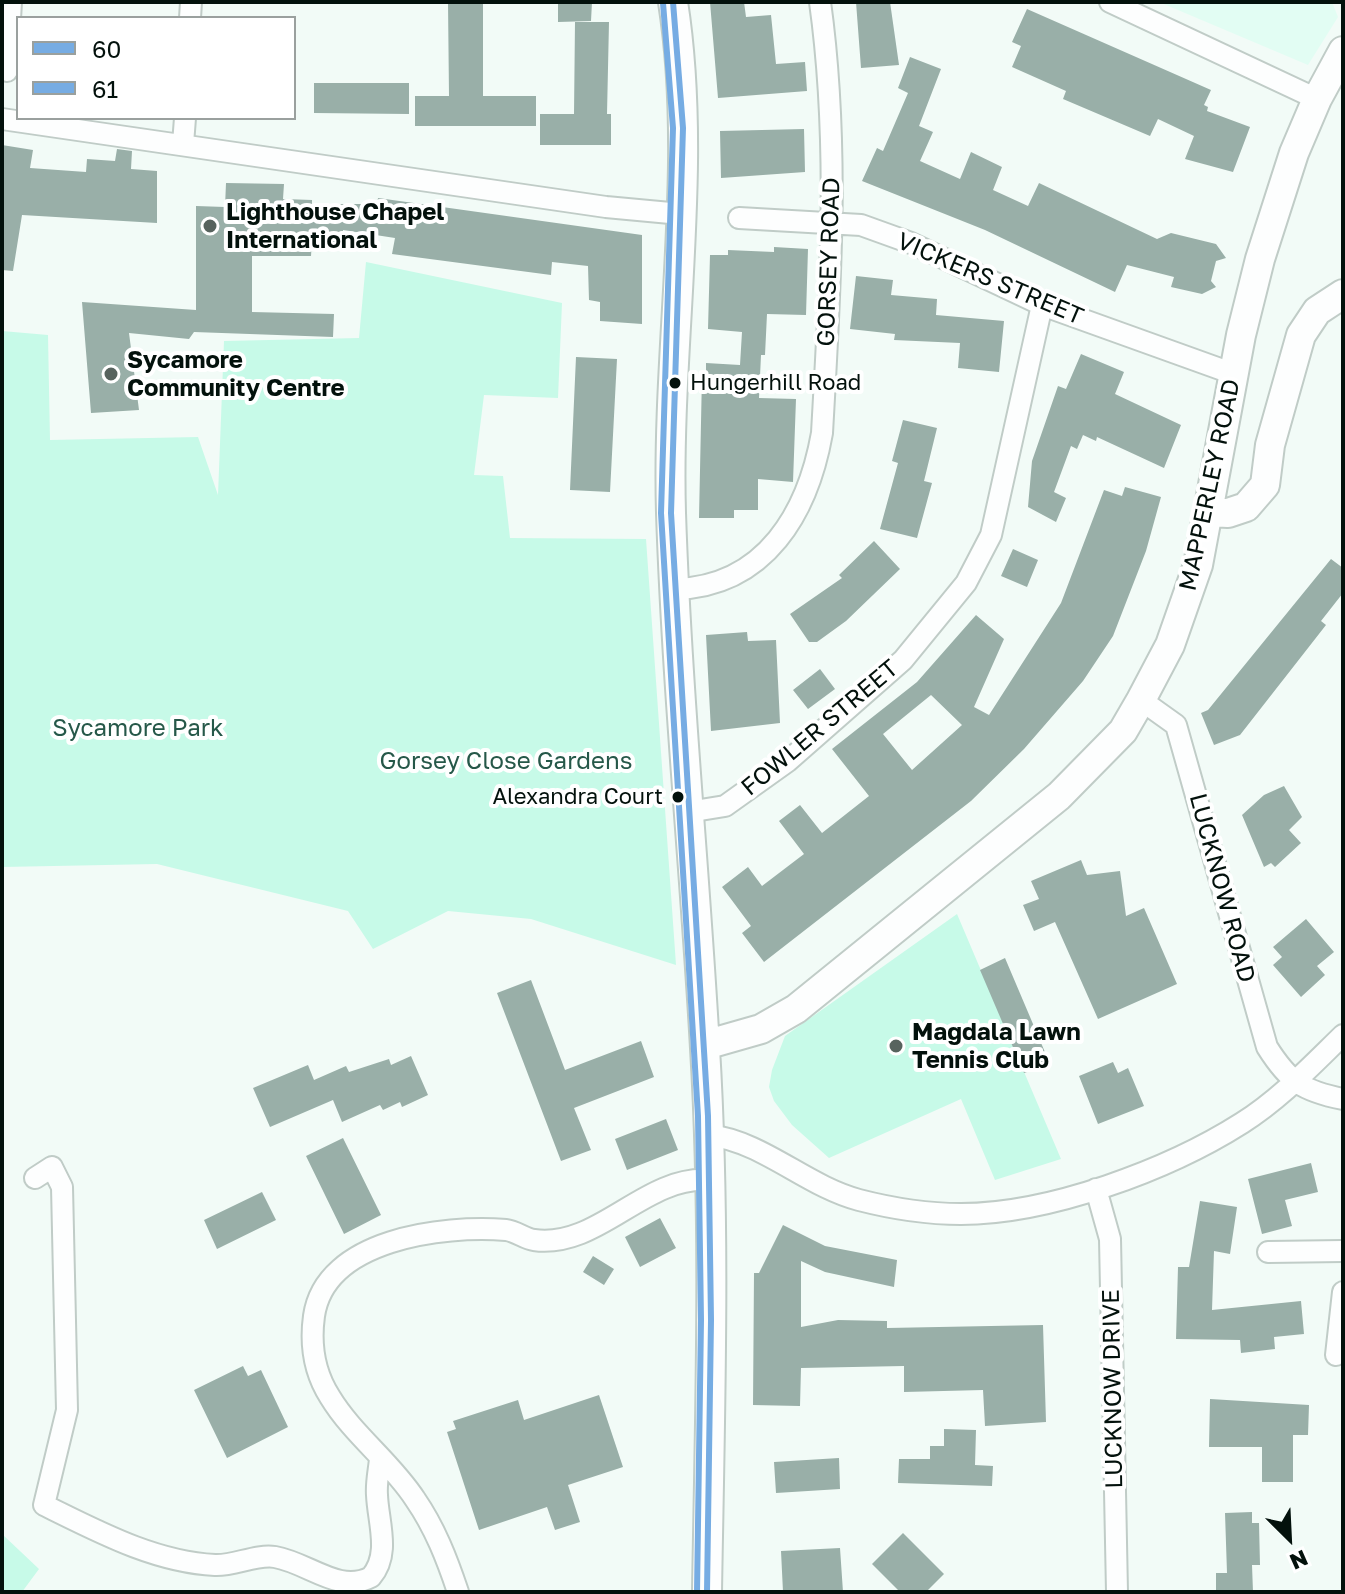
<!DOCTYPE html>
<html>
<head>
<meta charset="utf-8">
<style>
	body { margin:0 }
	#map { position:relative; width:1345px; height:1594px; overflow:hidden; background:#f2fbf7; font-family:"Golos Text",sans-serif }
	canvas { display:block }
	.frame { position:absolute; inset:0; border:4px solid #03110c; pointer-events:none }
	.legend { position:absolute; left:16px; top:16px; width:280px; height:104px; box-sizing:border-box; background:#fff; border:2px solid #9aa09e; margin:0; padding:10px 14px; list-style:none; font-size:24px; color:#03110c }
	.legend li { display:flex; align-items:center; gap:16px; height:40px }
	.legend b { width:40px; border:2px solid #9aa09e }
	.north { position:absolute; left:1249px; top:1498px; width:80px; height:80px; -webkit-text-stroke:6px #fff; paint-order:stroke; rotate:156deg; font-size:22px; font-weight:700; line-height:32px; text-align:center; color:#03110c }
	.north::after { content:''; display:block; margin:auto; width:28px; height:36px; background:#03110c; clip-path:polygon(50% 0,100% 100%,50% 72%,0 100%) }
</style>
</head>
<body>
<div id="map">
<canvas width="1345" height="1594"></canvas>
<div class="frame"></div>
<ul class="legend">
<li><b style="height:10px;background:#76ace3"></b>60</li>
<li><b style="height:10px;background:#76ace3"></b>61</li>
</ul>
<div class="north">N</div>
</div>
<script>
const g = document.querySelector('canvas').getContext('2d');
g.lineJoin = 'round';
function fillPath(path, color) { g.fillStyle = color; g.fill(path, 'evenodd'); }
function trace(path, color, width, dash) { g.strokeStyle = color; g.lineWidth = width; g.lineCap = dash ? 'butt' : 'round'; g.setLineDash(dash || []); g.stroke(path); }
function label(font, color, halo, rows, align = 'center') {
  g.font = font + ' "Golos Text",sans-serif'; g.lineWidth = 8; g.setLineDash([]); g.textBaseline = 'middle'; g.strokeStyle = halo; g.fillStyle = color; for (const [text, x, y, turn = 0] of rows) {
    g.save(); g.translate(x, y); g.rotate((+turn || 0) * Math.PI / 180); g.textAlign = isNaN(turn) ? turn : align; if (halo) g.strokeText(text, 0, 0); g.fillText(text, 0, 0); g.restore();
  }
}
fillPath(new Path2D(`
	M 1159,2 L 1332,2 L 1338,17 L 1308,65 Z`), '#e2fdf3');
fillPath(new Path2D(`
	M 366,262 L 562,303 L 558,398 L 484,395 L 474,475 L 503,476 L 510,538 L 646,539 L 676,965 L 531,919 L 448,911 L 373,949 L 348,911 L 157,864 L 2,867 L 2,331 L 48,335 L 50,440 L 198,437 L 218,495 L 224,341 L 359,338 Z
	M 957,914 L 1061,1159 L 995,1180 L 961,1099 L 829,1158 L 792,1125 L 774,1101 L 769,1087 L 772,1070 L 785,1036 Z
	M 2,1534 L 39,1569 L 22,1592 L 2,1592 Z`), '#c7fae8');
fillPath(new Path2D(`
	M 448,2 L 483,2 L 483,96 L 536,96 L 536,126 L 415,126 L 415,96 L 449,96 Z
	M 558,2 L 592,2 L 591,21 L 558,22 Z
	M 710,2 L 744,2 L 746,17 L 771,15 L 776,64 L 805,62 L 807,91 L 718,98 Z
	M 856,2 L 890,2 L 899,65 L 861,68 Z
	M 1027,9 L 1211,90 L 1204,105 L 1208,107 L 1207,111 L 1250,127 L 1233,172 L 1185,159 L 1194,136 L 1158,119 L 1150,136 L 1063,99 L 1066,91 L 1012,67 L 1021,46 L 1012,42 Z
	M 575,22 L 609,22 L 607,114 L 611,114 L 611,145 L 540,145 L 540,114 L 574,114 Z
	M 910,57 L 941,69 L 919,126 L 933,132 L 920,161 L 960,179 L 971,152 L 1002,167 L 993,190 L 1028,206 L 1039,183 L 1157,239 L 1171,233 L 1216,244 L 1226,258 L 1216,261 L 1211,281 L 1216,287 L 1202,294 L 1171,287 L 1174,277 L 1127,265 L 1115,292 L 985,230 L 862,181 L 877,148 L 883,151 L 908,93 L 898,88 Z
	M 314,83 L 409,83 L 409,114 L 314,113 Z
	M 804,129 L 805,172 L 721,178 L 720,131 Z
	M 2,145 L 33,150 L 30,168 L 86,172 L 87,159 L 115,161 L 117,149 L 132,151 L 131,169 L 157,171 L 157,223 L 22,215 L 13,271 L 2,270 Z
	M 226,183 L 284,184 L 283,199 L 312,200 L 312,204 L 377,204 L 378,198 L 642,235 L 642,324 L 600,321 L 600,302 L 589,300 L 588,266 L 552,262 L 551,275 L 392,254 L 395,238 L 343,230 L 343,242 L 312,241 L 311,256 L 252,256 L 252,312 L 334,314 L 333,337 L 194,332 L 189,339 L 129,333 L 139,410 L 91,413 L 82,302 L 196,310 L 196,206 L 225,207 Z
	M 774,247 L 808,249 L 806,315 L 767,314 L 765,355 L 761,355 L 759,398 L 796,399 L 793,482 L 758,479 L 758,510 L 734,510 L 734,518 L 699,518 L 702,375 L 706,375 L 706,363 L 740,365 L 742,332 L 708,329 L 710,255 L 728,255 L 728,250 L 774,252 Z
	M 856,276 L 893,280 L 891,295 L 937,299 L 936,315 L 1004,321 L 999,372 L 958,368 L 960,343 L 894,340 L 895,334 L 850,329 Z
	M 1081,354 L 1124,372 L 1115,394 L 1181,425 L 1164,468 L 1097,437 L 1096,441 L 1083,435 L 1077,449 L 1071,446 L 1054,492 L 1066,498 L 1056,522 L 1028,507 L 1032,461 L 1058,386 L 1066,389 Z
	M 576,357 L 617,359 L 610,492 L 570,490 Z
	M 903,420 L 937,428 L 924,481 L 932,483 L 917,538 L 880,529 L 898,463 L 892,461 Z
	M 1125,487 L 1161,497 L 1146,551 L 1113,636 L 1083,681 L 1024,749 L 971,801 L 764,962 L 742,933 L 751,926 L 722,887 L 748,867 L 762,886 L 804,854 L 779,821 L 800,805 L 822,833 L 869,796 L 832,749 L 917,682 L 976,615 L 1004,639 L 974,707 L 989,715 L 1061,603 L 1104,490 L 1122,496 ZM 931,695 L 962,725 L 912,770 L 883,734 Z
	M 874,541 L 900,569 L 846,621 L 817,642 L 809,642 L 790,614 L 842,578 L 839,575 Z
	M 1013,549 L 1038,560 L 1027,587 L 1001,576 Z
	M 1331,559 L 1343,568 L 1343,593 L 1321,621 L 1326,625 L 1240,735 L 1214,745 L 1201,713 L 1208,710 Z
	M 747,632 L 748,641 L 776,640 L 780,723 L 711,731 L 706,635 Z
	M 820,669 L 835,689 L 808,709 L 793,690 Z
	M 1284,786 L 1302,817 L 1289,830 L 1301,843 L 1275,867 L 1271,863 L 1264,867 L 1242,815 L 1264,795 Z
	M 1081,860 L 1087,875 L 1120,871 L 1126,916 L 1144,908 L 1177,984 L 1098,1019 L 1055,922 L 1034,931 L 1023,905 L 1039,899 L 1031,881 Z
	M 1306,919 L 1334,952 L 1317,966 L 1325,975 L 1301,997 L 1273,965 L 1282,957 L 1273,947 Z
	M 1005,958 L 1050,1064 L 1024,1073 L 980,970 Z
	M 531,980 L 565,1070 L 641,1041 L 654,1077 L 574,1108 L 591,1150 L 561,1161 L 497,993 Z
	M 411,1056 L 428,1095 L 402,1107 L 400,1102 L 383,1110 L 380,1105 L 342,1122 L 333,1100 L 270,1127 L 253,1088 L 308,1065 L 314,1080 L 346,1066 L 349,1072 L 389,1059 L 391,1065 Z
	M 1113,1062 L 1118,1073 L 1128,1068 L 1144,1106 L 1098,1124 L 1079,1076 Z
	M 666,1119 L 678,1150 L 627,1170 L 615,1139 Z
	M 343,1138 L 381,1215 L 344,1234 L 306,1156 Z
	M 1311,1163 L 1318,1192 L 1285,1200 L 1292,1226 L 1262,1234 L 1248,1179 Z
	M 262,1192 L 276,1220 L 217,1249 L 204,1220 Z
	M 1200,1201 L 1237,1207 L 1230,1254 L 1214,1251 L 1212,1310 L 1301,1301 L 1304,1334 L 1274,1337 L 1275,1349 L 1241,1353 L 1240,1340 L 1176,1339 L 1178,1267 L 1189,1267 Z
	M 660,1218 L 676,1248 L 640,1267 L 625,1237 Z
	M 783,1225 L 825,1246 L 897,1260 L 894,1287 L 825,1272 L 801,1261 L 801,1327 L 838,1320 L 887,1321 L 887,1328 L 1043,1325 L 1046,1422 L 985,1426 L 983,1390 L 904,1392 L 904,1366 L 801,1368 L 800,1406 L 753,1405 L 754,1273 L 759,1273 Z
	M 593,1256 L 614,1269 L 604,1285 L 583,1272 Z
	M 243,1366 L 248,1376 L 261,1370 L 288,1427 L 227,1458 L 194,1390 Z
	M 599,1395 L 623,1467 L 568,1485 L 580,1522 L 555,1530 L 547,1507 L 479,1530 L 447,1432 L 456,1429 L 453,1421 L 518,1400 L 524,1420 Z
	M 1210,1399 L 1309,1405 L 1308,1435 L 1293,1435 L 1293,1482 L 1262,1482 L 1262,1447 L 1209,1447 Z
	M 944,1429 L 976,1430 L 975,1465 L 993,1466 L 992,1486 L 898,1483 L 899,1459 L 930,1459 L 930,1446 L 944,1446 Z
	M 839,1458 L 840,1489 L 776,1493 L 774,1462 Z
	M 1252,1512 L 1252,1523 L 1259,1523 L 1260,1565 L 1252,1565 L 1253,1592 L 1216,1592 L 1216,1573 L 1227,1573 L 1225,1513 Z
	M 903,1533 L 944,1574 L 926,1592 L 900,1592 L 872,1564 Z
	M 840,1548 L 843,1592 L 783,1592 L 781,1551 Z`), '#99afa8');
const street = new Path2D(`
	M 1110,2 L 1317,99
	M 190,18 L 191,2
	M 7,71 L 11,2
	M 2,119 L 606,207 L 681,214
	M 183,144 L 185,118
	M 739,218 L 861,225 L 911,243 L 1042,305 L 1234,374
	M 676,589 C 766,586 808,512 822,433 C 830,290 840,145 820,2
	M 1141,700 L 1176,725 L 1267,1047 C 1289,1082 1303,1091 1343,1099
	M 688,812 L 725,806 L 788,761 L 903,660 L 966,583 L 991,535 L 1042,305
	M 709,1135 C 764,1142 806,1186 859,1200 C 890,1208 928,1214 961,1214 C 1049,1214 1168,1170 1242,1123 C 1280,1099 1311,1066 1343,1035
	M 35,1178 L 52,1167 L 62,1187 L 67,1410 L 44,1505 C 97,1531 154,1562 215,1565 C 234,1566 256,1554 275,1557 C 309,1563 339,1594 371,1577 C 391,1554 378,1522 377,1495 C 376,1483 379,1470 380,1459
	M 1096,1189 L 1110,1239 L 1117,1592
	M 1268,1252 L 1343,1251
	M 1336,1355 L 1343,1292
	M 458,1592 C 447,1559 435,1528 415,1499 C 391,1462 353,1435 330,1397 C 314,1372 310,1345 314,1316 C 325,1239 443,1225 506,1230 C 516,1231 525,1239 534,1240 C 598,1249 644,1176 708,1180`);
const secondary = new Path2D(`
	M 673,2 C 699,167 666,345 671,513 C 677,692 695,870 705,1048 C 716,1229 710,1411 707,1592
	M 1209,512 L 1228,513 L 1246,507 L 1265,485 L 1270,445 L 1301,335 L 1317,311 L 1343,294
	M 705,1045 L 761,1029 L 796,1009 L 1059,796 L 1123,731 L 1141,700 L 1170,645 L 1198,565 L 1241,335 L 1260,259 L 1294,153 L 1317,99 L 1343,51`);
trace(street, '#c0ccc7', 24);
trace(secondary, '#c0ccc7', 32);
trace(street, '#fdfefe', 20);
trace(secondary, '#fdfefe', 28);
trace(new Path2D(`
	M 673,2 L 683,128 L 671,513 L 708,1116 L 711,1320 L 707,1592`), '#76ace3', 6);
trace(new Path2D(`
	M 663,3 L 673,128 L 661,513 L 698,1116 L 701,1320 L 697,1592`), '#76ace3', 6);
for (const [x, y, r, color] of [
	[210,226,8,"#57635e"],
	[111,374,8,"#57635e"],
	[675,383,7,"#03110c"],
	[678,797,7,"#03110c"],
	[896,1046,8,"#57635e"]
]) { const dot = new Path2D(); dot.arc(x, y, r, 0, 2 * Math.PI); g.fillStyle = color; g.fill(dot); trace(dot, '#fff', 3); }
label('22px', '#03110c', '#fff', [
	["Hungerhill Road",690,383],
	["Alexandra Court",663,797,"right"]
], 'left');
label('bold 24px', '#03110c', '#fff', [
	["Lighthouse Chapel",226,212],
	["International",226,240],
	["Sycamore",127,360],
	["Community Centre",127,388],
	["Magdala Lawn",912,1032],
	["Tennis Club",912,1060]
], 'left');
label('24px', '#03110c', '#fff', [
	["GORSEY ROAD",829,262,-88],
	["VICKERS STREET",990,279,23],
	["MAPPERLEY ROAD",1210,485,-78],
	["FOWLER STREET",820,728,-40],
	["LUCKNOW ROAD",1222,888,75],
	["LUCKNOW DRIVE",1113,1389,-91]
]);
label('24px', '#265849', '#fff', [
	["Sycamore Park",138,728],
	["Gorsey Close Gardens",506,761]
]);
</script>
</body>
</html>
